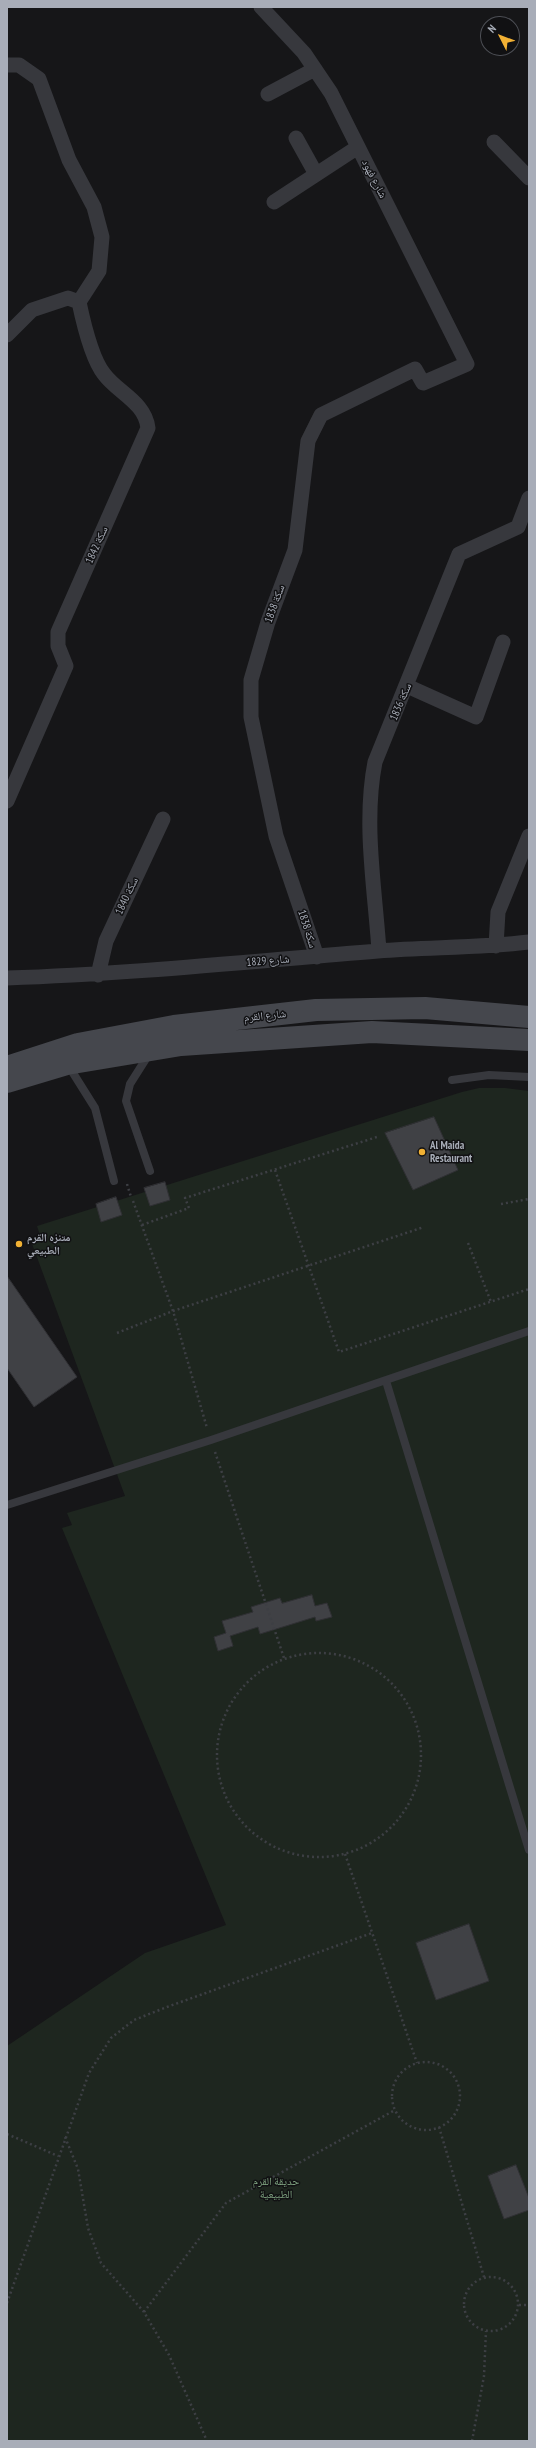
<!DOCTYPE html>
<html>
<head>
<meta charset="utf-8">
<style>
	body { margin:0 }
	#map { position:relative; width:536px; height:2448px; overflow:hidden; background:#161618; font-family:"PT Sans Narrow",sans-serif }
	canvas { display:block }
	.frame { position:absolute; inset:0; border:8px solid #a8adb8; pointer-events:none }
	.north { position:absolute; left:480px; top:16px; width:40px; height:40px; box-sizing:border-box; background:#111113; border:1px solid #4d4f55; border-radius:50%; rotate:312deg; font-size:11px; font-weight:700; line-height:16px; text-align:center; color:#a8adb8 }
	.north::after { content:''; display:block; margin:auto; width:14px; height:18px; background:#f2b134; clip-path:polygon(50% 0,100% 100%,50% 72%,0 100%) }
</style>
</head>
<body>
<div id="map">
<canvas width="536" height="2448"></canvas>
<div class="frame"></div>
<div class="north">N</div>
</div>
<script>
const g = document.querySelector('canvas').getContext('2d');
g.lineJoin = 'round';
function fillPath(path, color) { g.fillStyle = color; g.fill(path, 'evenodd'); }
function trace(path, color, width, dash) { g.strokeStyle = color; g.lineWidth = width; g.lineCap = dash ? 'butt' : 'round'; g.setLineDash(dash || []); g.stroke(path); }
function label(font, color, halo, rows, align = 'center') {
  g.font = font + ' "PT Sans Narrow","Noto Naskh Arabic",sans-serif'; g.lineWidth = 3; g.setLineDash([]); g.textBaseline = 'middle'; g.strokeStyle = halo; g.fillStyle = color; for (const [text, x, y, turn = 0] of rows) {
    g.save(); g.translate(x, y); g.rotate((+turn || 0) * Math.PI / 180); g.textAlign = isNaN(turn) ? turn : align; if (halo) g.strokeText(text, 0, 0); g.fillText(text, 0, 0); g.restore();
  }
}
fillPath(new Path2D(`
	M 479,1088 L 505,1088 L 529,1091 L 529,2441 L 7,2441 L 7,2046 L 145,1953 L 226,1925 L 62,1528 L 72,1525 L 67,1513 L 125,1496 L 31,1241 L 41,1238 L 37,1226 L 462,1092 Z`), '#1e261f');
const building = new Path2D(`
	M 434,1117 L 458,1170 L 413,1190 L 385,1133 Z
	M 165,1182 L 170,1200 L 150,1206 L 144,1188 Z
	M 116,1197 L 122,1215 L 101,1222 L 96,1204 Z
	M 7,1276 L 77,1377 L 34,1407 L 7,1368 Z
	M 312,1595 L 315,1606 L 327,1603 L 332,1617 L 316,1621 L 315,1617 L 260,1634 L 258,1627 L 230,1636 L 233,1646 L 218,1651 L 214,1637 L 226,1633 L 222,1621 L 253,1612 L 251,1607 L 280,1598 L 282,1603 Z
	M 469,1924 L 489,1981 L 436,2000 L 416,1943 Z
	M 516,2165 L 529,2198 L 529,2210 L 504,2219 L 488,2176 Z`);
fillPath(building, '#404145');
trace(building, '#303034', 1);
trace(new Path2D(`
	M 275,1170 L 339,1352 L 529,1289
	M 127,1184 L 131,1197
	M 133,1201 L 173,1311 L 207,1428
	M 501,1204 L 529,1199
	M 142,1225 L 189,1208 L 185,1198 L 377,1137
	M 468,1243 L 491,1302
	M 117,1333 L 173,1311 L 424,1227
	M 215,1452 L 284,1658
	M217 1755a102 102 0 1 1 204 0a102 102 0 1 1-204 0Z
	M 345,1854 L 417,2063
	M392 2096a34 34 0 1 1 68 0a34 34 0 1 1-68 0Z
	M 439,2127 L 484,2277
	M 7,2134 L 58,2156
	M 65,2137 L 78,2169 L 88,2228 L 101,2263 L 144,2312 L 169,2355 L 207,2441
	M464 2304a27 27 0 1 1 54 0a27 27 0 1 1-54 0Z
	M 7,2303 L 89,2073 L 111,2038 L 134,2020 L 167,2007 L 372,1933
	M 519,2305 L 529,2305
	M 144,2312 L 226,2203 L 395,2110
	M 472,2441 L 484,2376 L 486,2331`), '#3d3f44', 2.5, [2, 3]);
trace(new Path2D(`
	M 149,1054 L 130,1084 L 126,1101 L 150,1171
	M 68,1065 L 95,1108 L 114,1181
	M 452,1080 L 489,1075 L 529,1077
	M 386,1381 L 529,1850
	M 7,1505 L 211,1440 L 529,1331`), '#37383d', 8);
trace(new Path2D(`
	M 261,7 L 304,53 L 331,93 L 467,364 L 423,383 L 415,369 L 321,415 L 308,441 L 295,550 L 268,622 L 251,680 L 251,717 L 276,836 L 317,957
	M 7,65 L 19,65 L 39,79 L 69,160 L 94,207 L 102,237 L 99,271 L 79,302
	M 268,94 L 315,69
	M 296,138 L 316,174
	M 494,142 L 529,178
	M 274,202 L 358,147
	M 7,335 L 32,310 L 68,298 L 79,302
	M 407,686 L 476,717 L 503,642
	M 7,801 L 66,666 L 58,646 L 58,632 L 148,428 C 145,402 118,393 104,374 C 92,359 83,321 79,302
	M 496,946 L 498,912 L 529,836
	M 379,951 C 375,889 363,823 375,762 L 459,554 L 518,527 L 529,498
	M 98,975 L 106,941 L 163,819
	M 7,978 C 131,974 254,961 378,951 C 429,947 479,948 529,942`), '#37383d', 15);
trace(new Path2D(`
	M 7,1067 L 78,1044 L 174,1026 L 316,1010 L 425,1008 L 529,1017
	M 7,1082 L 67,1064 L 181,1045 L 372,1032 L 529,1040`), '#45474d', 22);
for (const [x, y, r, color] of [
	[422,1152,4,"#f2b134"],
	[19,1244,4,"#f2b134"]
]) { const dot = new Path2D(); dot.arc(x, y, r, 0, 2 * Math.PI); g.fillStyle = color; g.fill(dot); trace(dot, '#111113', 1.5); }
label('11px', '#a8adb8', '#111113', [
	["شارع فهود",374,179,63],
	["سكة 1842",97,545,-66],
	["1838 سكة",275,604,-70],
	["سكة 1836",401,702,-67],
	["سكة 1840",127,896,-65],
	["1838 سكة",307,929,72],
	["1829 شارع",268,961,-5],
	["شارع القرم",265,1016,-6]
]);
label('bold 11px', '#a8adb8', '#111113', [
	["Al Maida",430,1146],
	["Restaurant",430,1159],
	["متنزه القرم",27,1238],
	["الطبيعي",27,1251]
], 'left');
label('11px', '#7fa381', '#111113', [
	["حديقة القرم",276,2182],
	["الطبيعية",276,2195]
]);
</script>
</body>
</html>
